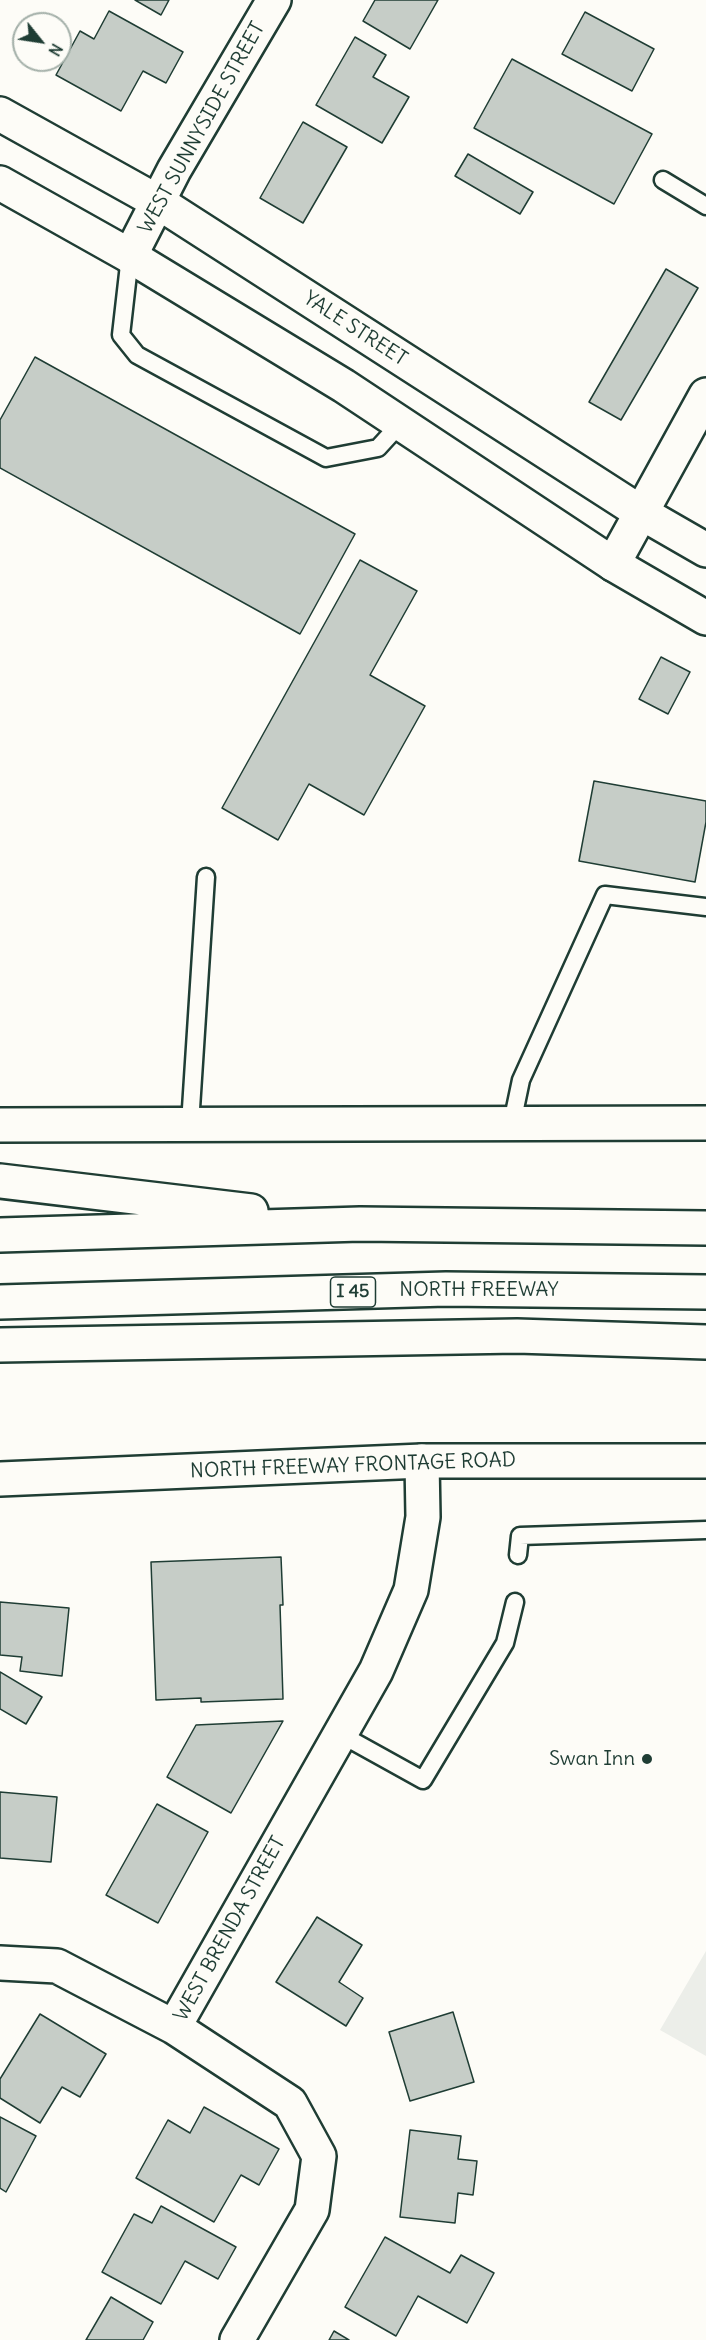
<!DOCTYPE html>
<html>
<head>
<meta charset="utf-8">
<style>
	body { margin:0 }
	#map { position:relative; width:706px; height:2340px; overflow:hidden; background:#fdfcf7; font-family:Delius,sans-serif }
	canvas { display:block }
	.north { position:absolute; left:12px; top:12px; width:60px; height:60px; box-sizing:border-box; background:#fdfcf7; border:2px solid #a4b0a9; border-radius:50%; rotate:120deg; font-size:16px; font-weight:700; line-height:24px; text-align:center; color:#1f3d34 }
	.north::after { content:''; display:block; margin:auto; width:21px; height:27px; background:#1f3d34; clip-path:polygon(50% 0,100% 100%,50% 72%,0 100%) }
</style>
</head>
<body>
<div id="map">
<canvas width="706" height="2340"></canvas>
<div class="north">N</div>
</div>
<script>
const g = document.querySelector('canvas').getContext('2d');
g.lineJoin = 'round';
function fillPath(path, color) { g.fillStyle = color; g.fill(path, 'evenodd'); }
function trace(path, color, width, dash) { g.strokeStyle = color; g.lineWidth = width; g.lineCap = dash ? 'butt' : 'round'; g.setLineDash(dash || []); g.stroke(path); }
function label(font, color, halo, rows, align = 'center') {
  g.font = font + ' Delius,sans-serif'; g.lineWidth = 5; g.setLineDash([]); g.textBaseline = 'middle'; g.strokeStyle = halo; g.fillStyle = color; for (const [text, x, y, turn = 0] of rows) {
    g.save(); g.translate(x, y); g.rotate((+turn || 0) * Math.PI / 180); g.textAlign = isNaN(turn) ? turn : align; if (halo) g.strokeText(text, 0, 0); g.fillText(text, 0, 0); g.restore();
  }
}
fillPath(new Path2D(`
	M 706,1951 L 706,2056 L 660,2030 Z`), '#eceee9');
const building = new Path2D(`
	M 135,0 L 169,0 L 161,15 Z
	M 375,0 L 438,0 L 410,49 L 363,21 Z
	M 109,11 L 183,52 L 166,83 L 143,71 L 121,111 L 56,75 L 80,31 L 94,39 Z
	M 585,12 L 654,49 L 632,91 L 562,54 Z
	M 355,37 L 386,55 L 373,77 L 409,97 L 382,143 L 316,105 Z
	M 512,59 L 652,134 L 614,204 L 474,128 Z
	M 303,122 L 347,147 L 303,223 L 260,198 Z
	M 468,154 L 533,192 L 520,214 L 455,176 Z
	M 666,269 L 698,288 L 621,420 L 589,402 Z
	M 35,357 L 355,534 L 300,634 L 0,468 L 0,420 Z
	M 360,560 L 417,591 L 370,675 L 425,706 L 364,815 L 309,784 L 278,840 L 222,808 Z
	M 661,657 L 690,672 L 668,714 L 639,699 Z
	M 594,781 L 706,801 L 706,822 L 695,882 L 579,861 Z
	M 281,1557 L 283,1605 L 280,1605 L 283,1699 L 201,1702 L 201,1698 L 156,1700 L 151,1562 Z
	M 0,1602 L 69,1608 L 62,1676 L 20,1671 L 22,1657 L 0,1655 Z
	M 0,1672 L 42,1697 L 26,1724 L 0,1709 Z
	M 283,1721 L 231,1813 L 167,1777 L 196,1725 Z
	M 0,1792 L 57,1797 L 51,1862 L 0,1858 Z
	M 157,1804 L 208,1832 L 158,1923 L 106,1895 Z
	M 317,1917 L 362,1945 L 339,1982 L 363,1998 L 346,2026 L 276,1982 Z
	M 453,2012 L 474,2082 L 410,2101 L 389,2032 Z
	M 40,2014 L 106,2054 L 80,2097 L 62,2087 L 40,2123 L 0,2098 L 0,2079 Z
	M 204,2107 L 279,2149 L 259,2185 L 241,2175 L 214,2222 L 136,2178 L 168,2120 L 190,2133 Z
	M 0,2117 L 36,2136 L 6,2192 L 0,2188 Z
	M 410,2130 L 461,2136 L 458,2159 L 477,2161 L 473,2195 L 458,2193 L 455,2223 L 400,2217 Z
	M 161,2206 L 236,2247 L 218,2279 L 185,2261 L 161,2304 L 102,2272 L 134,2214 L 152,2223 Z
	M 385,2237 L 450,2273 L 461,2255 L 494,2273 L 467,2323 L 418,2296 L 396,2336 L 345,2307 Z
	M 111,2297 L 153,2322 L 143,2340 L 86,2340 Z
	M 334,2331 L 349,2340 L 329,2340 Z`);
fillPath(building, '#c6cdc7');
trace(building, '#1f3d34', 1.5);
const service = new Path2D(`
	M 663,180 L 706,206
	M 130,256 L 121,335 L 137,355 L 326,458 L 378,448 L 400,424
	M 512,1123 L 521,1080 L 605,895 L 706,907
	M 190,1124 L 206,877
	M 518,1555 L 520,1536 L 706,1530
	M 340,1734 L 423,1780 L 505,1643 L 515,1602`);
const minor = new Path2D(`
	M 130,256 L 174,170 L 274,0
	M 613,564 L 706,395
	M 0,1963 L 57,1966 L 174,2027 L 290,2103 L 319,2156 L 312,2210 L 237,2340
	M 174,2027 L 376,1671 L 411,1590 L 423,1517 L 422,1461`);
const secondary = new Path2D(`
	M 0,114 L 158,202 L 640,512 L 706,550
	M 0,183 L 130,256 L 344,386 L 613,564 L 706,618
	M 0,1125 L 706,1123
	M 0,1479 L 422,1461 L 706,1461`);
const motorway = new Path2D(`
	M 0,1181 L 251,1211
	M 0,1235 L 360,1224 L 706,1228
	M 0,1302 L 446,1289 L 706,1292
	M 0,1345 L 517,1336 L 706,1342`);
trace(service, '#1f3d34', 21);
trace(minor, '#1f3d34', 38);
trace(secondary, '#1f3d34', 38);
trace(motorway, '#1f3d34', 38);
trace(service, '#fdfcf7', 16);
trace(minor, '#fdfcf7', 33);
trace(secondary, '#fdfcf7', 33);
trace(motorway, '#fdfcf7', 33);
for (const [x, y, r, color] of [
	[647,1759,6,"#1f3d34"]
]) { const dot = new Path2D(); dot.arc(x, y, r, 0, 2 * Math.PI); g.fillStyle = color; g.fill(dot); trace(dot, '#fdfcf7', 2); }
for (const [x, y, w] of [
	[353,1292,45]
]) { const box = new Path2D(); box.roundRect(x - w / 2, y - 15, w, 30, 4.5); g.fillStyle = '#fdfcf7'; g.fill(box); trace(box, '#1f3d34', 1.5); }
label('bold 18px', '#1f3d34', null, [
	["I 45",353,1292]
]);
label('20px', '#1f3d34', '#fdfcf7', [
	["WEST SUNNYSIDE STREET",202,128,-61],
	["YALE STREET",355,329,33],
	["NORTH FREEWAY",479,1290],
	["NORTH FREEWAY FRONTAGE ROAD",353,1466,-2],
	["WEST BRENDA STREET",230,1929,-61]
]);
label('20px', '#1f3d34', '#fdfcf7', [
	["Swan Inn",635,1759]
], 'right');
</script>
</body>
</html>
